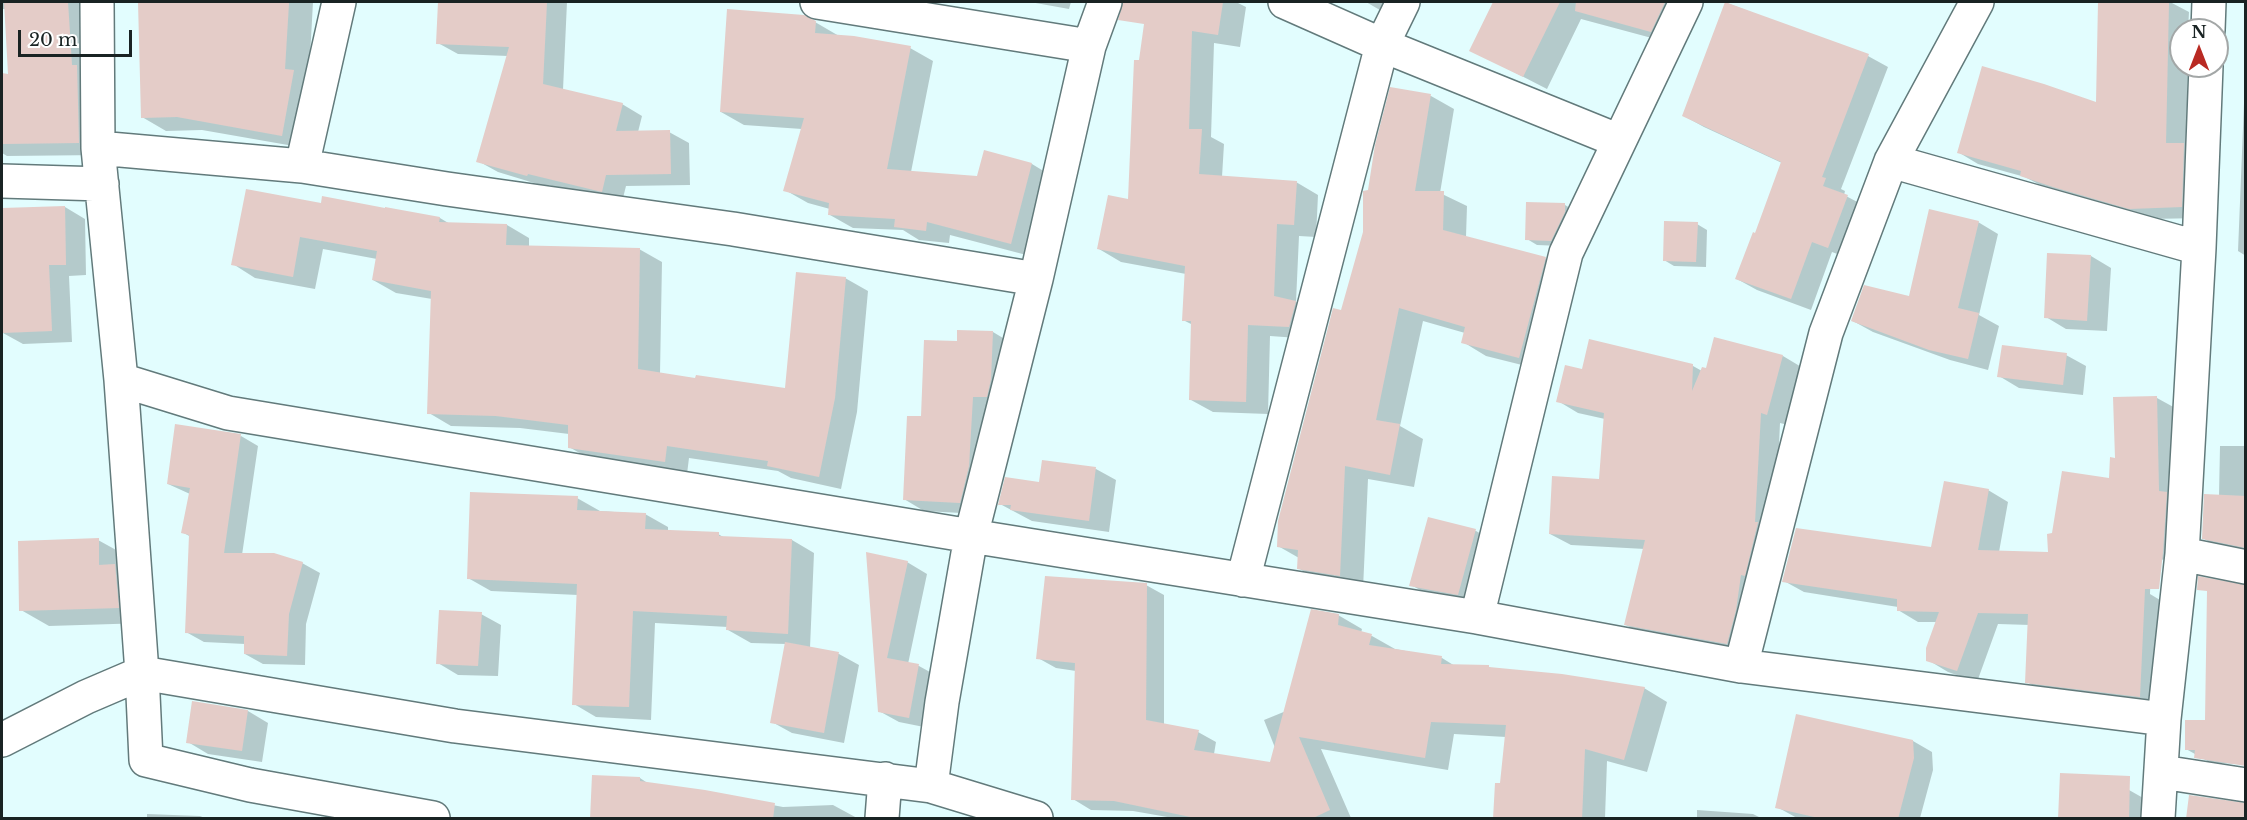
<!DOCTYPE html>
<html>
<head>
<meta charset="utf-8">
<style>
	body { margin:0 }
	#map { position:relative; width:2247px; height:820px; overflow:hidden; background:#e2fdfe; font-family:"Libre Baskerville",serif }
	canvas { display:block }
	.frame { position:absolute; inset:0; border:3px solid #192323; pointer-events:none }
	.north { position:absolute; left:2169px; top:18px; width:60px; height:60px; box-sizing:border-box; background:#fff; border:2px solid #a3a7a7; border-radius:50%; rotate:0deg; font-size:16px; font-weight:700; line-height:24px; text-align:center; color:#192323 }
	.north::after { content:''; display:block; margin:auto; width:21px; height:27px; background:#b92a23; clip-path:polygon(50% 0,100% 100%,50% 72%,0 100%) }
	.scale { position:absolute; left:18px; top:30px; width:114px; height:27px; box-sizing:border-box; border:3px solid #192323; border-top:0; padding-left:8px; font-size:18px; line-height:21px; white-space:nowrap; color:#192323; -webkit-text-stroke:4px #fff; paint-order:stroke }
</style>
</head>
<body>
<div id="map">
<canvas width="2247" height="820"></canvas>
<div class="frame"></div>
<div class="north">N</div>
<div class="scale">20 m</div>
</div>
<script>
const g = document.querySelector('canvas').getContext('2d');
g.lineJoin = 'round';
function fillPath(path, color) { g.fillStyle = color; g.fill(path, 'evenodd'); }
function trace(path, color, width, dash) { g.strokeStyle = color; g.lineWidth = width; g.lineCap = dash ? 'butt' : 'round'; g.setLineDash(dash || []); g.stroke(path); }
fillPath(new Path2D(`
	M 2,2 L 90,2 L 102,155 L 7,156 L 2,153 L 2,75 L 9,75 L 5,9 L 2,9 Z
	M 139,2 L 313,2 L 305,148 L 202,130 L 166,131 L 142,117 Z
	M 439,2 L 567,2 L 563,90 L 622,104 L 642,116 L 638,132 L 669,132 L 689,143 L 690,185 L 626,186 L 622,202 L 548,185 L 547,187 L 498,172 L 478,161 L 508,56 L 458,54 L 438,43 Z
	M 1030,2 L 1071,2 L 1069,9 Z
	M 1149,2 L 1236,2 L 1246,7 L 1240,47 L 1214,43 L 1211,137 L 1224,144 L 1222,177 L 1296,182 L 1318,195 L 1316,237 L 1299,236 L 1296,302 L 1318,315 L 1312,339 L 1270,336 L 1268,414 L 1213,412 L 1191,400 L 1193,325 L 1183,320 L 1186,274 L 1121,262 L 1099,249 L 1129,201 L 1140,62 Z
	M 1366,2 L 1409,2 L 1399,21 Z
	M 1494,2 L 1689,2 L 1674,44 L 1581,19 L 1547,89 L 1471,50 Z
	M 2099,2 L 2170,2 L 2189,12 L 2188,30 L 2181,30 L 2181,66 L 2188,66 L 2186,146 L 2204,156 L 2202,218 L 2150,219 L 2042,186 L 2025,177 L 1978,164 L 1958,152 L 2097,104 Z
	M 1727,3 L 1868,56 L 1888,67 L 1841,189 L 1845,191 L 1844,195 L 1867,207 L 1848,258 L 1832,252 L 1811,310 L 1757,290 L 1737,279 L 1756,235 L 1782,163 L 1704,127 L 1684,116 Z
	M 815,22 L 839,36 L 910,48 L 933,61 L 911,172 L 979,178 L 985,152 L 1032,164 L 1055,178 L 1034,257 L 950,235 L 949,243 L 919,240 L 903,230 L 853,228 L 830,215 L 830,209 L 808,203 L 785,190 L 802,129 L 744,125 L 721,112 Z
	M 1391,89 L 1431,96 L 1454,109 L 1440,193 L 1467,206 L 1466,237 L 1545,258 L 1568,272 L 1542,370 L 1486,356 L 1463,342 L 1465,333 L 1423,321 L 1400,426 L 1423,439 L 1414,487 L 1368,479 L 1363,589 L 1322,582 L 1298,568 L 1299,558 L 1278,546 L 1364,232 L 1370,191 Z
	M 2244,103 L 2246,103 L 2246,256 L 2238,251 Z
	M 322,205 L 386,210 L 387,208 L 440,218 L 450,224 L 507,225 L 529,238 L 529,247 L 639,249 L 662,262 L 660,374 L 786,390 L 845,278 L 868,291 L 857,412 L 841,489 L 791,478 L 778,471 L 689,458 L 687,474 L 592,460 L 569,447 L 569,434 L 520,428 L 451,426 L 429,413 L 432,299 L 396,293 L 373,280 L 377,259 L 323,249 L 315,289 L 255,278 L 233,264 Z
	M 1565,205 L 1575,211 L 1561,246 L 1537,245 L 1527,239 Z
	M 65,207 L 85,219 L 86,275 L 69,276 L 72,342 L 23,344 L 3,333 L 2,209 Z
	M 1978,222 L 1998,234 L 1979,315 L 1999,326 L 1988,370 L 1950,360 L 1873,332 L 1853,321 L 1910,297 Z
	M 1697,224 L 1707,230 L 1706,267 L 1674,266 L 1664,260 Z
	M 2091,256 L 2111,268 L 2107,331 L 2066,329 L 2046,317 Z
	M 993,332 L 1013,344 L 980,514 L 924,511 L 904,499 L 923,418 L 959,343 Z
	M 2066,355 L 2086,366 L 2083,395 L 2019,388 L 1999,376 Z
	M 1783,356 L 1803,368 L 1788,425 L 1780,423 L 1775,533 L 1747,655 L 1646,636 L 1626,625 L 1645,549 L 1571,545 L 1550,534 L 1600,480 L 1605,419 L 1578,413 L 1558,401 L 1583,371 L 1693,366 L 1702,371 Z
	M 2157,398 L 2177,409 L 2183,559 L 2151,560 L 2150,594 L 2165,603 L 2160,708 L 2047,694 L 2027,682 L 2030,625 L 1998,624 L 1977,682 L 1948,672 L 1928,660 L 1937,622 L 1918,622 L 1898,610 L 1898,607 L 1804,592 L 1784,581 L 1933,549 L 1988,490 L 2008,502 L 1999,552 L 2050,553 L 2054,535 L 2110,480 L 2116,459 Z
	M 241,436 L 258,446 L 242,555 L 302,563 L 320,573 L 306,624 L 305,665 L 263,664 L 245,654 L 245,644 L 204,642 L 186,632 L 191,537 L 182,532 L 190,494 L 168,484 Z
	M 2220,446 L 2246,446 L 2246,554 L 2223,550 L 2203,538 L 2219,496 Z
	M 1096,469 L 1116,480 L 1109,532 L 1032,521 L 1000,504 L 1041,484 Z
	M 577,498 L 600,511 L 645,514 L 668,527 L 668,532 L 718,534 L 725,538 L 792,540 L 814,553 L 810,648 L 839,654 L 859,665 L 844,743 L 792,733 L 772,722 L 786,644 L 751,643 L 728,630 L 728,627 L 655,623 L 651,720 L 596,717 L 574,704 L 578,595 L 491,591 L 468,578 Z
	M 1429,518 L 1476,531 L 1496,542 L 1478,605 L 1431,596 L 1411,585 Z
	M 98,540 L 127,556 L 146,623 L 49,626 L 21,610 Z
	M 868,554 L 907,562 L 927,574 L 908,664 L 919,666 L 939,677 L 929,728 L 899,722 L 879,711 Z
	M 1146,585 L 1164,595 L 1164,725 L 1198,732 L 1216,742 L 1214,754 L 1285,773 L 1264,720 L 1286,711 L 1338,615 L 1362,629 L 1361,633 L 1372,636 L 1395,649 L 1442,658 L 1455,666 L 1489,667 L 1493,669 L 1644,688 L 1667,702 L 1647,772 L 1607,761 L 1605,818 L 1495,818 L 1502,785 L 1506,737 L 1454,734 L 1448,770 L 1321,749 L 1351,818 L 1173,818 L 1133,811 L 1091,810 L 1073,799 L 1076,671 L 1056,668 L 1038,658 Z
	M 481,614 L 501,625 L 498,676 L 458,675 L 438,663 Z
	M 194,702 L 248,711 L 268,723 L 262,762 L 208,754 L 188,742 Z
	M 2207,722 L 2246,764 L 2211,763 L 2186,749 Z
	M 1913,741 L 1932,752 L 1933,770 L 1920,818 L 1797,818 L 1777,807 Z
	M 640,778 L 649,784 L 705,792 L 783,807 L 833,805 L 857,818 L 591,818 Z
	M 2129,790 L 2152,803 L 2152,818 L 2060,818 Z
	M 1697,810 L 1753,814 L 1761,818 L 1697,818 Z
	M 147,814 L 200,816 L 205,818 L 147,818 Z`), '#0003');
fillPath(new Path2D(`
	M 4,2 L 68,2 L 72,65 L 77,65 L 79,143 L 2,144 L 2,73 L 8,74 Z
	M 138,2 L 289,3 L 285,69 L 294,70 L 282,136 L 177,117 L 141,118 Z
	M 438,2 L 547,2 L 543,84 L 623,103 L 616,131 L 670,130 L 671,174 L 606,175 L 602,192 L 528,174 L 527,176 L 476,162 L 509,47 L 436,44 Z
	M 1123,2 L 1223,2 L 1218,35 L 1192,31 L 1189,129 L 1202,129 L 1199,174 L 1297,181 L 1294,225 L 1277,224 L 1274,296 L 1296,301 L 1289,327 L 1248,325 L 1246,402 L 1189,400 L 1191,321 L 1182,321 L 1185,266 L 1097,249 L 1108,195 L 1128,199 L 1134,60 L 1139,60 L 1144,24 L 1118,20 Z
	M 1493,2 L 1560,2 L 1523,77 L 1469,51 Z
	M 1576,2 L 1665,2 L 1651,32 L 1575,11 Z
	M 1725,2 L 1869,54 L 1822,177 L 1826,178 L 1823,186 L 1848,195 L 1828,248 L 1812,242 L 1791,299 L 1735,279 L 1753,232 L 1755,233 L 1781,162 L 1682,116 Z
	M 2098,2 L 2169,2 L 2166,143 L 2184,143 L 2182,207 L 2129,209 L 2053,187 L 2020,176 L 2021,171 L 1957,153 L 1982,66 L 2044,84 L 2096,102 Z
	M 727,9 L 804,15 L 816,21 L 815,33 L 854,36 L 911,46 L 887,169 L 977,176 L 984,150 L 1032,163 L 1011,244 L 927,222 L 926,231 L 894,227 L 895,219 L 828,215 L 829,203 L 783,191 L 804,118 L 720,112 Z
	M 1390,87 L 1431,94 L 1415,191 L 1444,191 L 1443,230 L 1546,257 L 1519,358 L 1461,343 L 1465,327 L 1399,308 L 1376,420 L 1400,424 L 1390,475 L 1345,466 L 1340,576 L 1297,569 L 1298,550 L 1277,547 L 1278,521 L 1333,308 L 1341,310 L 1363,232 L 1363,191 L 1368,190 L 1375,145 Z
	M 246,189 L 321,203 L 322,196 L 385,208 L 385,207 L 440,217 L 439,222 L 507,224 L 506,245 L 640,248 L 638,369 L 695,378 L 696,375 L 785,388 L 796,272 L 846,277 L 835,398 L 819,477 L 767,466 L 768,461 L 667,446 L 665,462 L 568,448 L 568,425 L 496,416 L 427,414 L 431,291 L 372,280 L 377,251 L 300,237 L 293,277 L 231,265 Z
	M 1526,202 L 1565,203 L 1565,212 L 1551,241 L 1525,240 Z
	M 65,206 L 66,265 L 49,265 L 52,331 L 2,333 L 2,208 Z
	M 1929,209 L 1979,221 L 1958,308 L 1979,313 L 1968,359 L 1929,350 L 1851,321 L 1864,285 L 1909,296 Z
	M 1664,221 L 1698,222 L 1696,262 L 1663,261 Z
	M 2047,253 L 2091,255 L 2087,321 L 2044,318 Z
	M 957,330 L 993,331 L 991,379 L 987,397 L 973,397 L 969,466 L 960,503 L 903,500 L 907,416 L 921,416 L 924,340 L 957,341 Z
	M 1714,337 L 1783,355 L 1767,415 L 1761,413 L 1755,522 L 1758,522 L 1745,576 L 1741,575 L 1736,610 L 1727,644 L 1624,625 L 1645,540 L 1549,534 L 1552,476 L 1599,479 L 1604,413 L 1556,402 L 1565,365 L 1582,369 L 1589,339 L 1693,364 L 1692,391 L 1702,367 L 1706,368 Z
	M 2002,345 L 2067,353 L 2063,385 L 1997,377 Z
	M 2157,396 L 2159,491 L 2167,492 L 2163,552 L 2159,589 L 2145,589 L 2140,697 L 2025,683 L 2028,614 L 1978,613 L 1957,671 L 1926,661 L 1926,648 L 1939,612 L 1897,611 L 1897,599 L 1782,582 L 1796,528 L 1931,547 L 1944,481 L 1989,489 L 1978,550 L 2048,552 L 2047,534 L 2052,533 L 2062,471 L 2109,478 L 2110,457 L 2115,458 L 2113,397 Z
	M 175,424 L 241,434 L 224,553 L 274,553 L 303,562 L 289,614 L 287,656 L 244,654 L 244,636 L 185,633 L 189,535 L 181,533 L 190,488 L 167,484 Z
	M 1042,460 L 1096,467 L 1089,521 L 1010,510 L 1011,505 L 998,505 L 1005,477 L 1039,482 Z
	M 470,492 L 578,496 L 577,510 L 646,513 L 645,529 L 719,532 L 719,536 L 792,539 L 788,634 L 726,630 L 727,616 L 633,611 L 629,707 L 572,705 L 577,584 L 467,579 Z
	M 2204,494 L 2246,496 L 2246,548 L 2202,539 Z
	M 1428,517 L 1476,529 L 1458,595 L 1409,586 Z
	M 99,538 L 99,565 L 115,564 L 119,608 L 19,611 L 18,541 Z
	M 866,552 L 908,561 L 887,658 L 919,664 L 909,718 L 878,712 Z
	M 1045,576 L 1147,583 L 1146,720 L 1199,730 L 1194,750 L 1270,762 L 1311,609 L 1339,614 L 1338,625 L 1372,634 L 1369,645 L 1442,656 L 1441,664 L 1489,665 L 1489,667 L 1562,674 L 1645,687 L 1624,760 L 1585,749 L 1582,819 L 1493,819 L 1495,783 L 1500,783 L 1506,725 L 1431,722 L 1425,758 L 1299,737 L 1330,810 L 1311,819 L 1200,819 L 1114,801 L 1071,800 L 1075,663 L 1036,659 Z
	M 2198,576 L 2246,585 L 2246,766 L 2194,758 L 2195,750 L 2185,750 L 2185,720 L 2205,720 L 2207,591 L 2197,590 Z
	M 439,610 L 482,612 L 478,666 L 436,664 Z
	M 785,642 L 839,652 L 824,733 L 770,723 Z
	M 192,701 L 248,710 L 242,751 L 186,743 Z
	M 1796,714 L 1913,740 L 1914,758 L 1898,819 L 1823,819 L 1775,808 Z
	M 2060,773 L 2130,776 L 2129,819 L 2058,819 Z
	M 592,775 L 640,777 L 640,781 L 705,790 L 775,803 L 773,819 L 590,819 Z
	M 2189,795 L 2246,803 L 2246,819 L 2186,819 Z`), '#e4ccc8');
const minor = new Path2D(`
	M 97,2 L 98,148 L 121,380 L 142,673 L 455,726 L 931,786 L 1036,818
	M 817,2 L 1089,46
	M 1403,2 L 1382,45 L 1619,141
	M 2208,30 L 2209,2
	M 98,148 L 302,166 L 447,189 L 733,229 L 1036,279 L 971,536 L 942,702 L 931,786
	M 1891,161 L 2199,248
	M 302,166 L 339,2
	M 2,181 L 102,184
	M 1036,279 L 1089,46 L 1105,2
	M 121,380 L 228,413 L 971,536 L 1477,617 L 1741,666 L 2164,719 L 2158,818
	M 2182,554 L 2246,567
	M 1243,580 L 1382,45 L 1285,2
	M 1477,617 L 1566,253 L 1686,2
	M 1741,666 L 1826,333 L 1891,161 L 1977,2
	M 2164,719 L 2182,554 L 2199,248 L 2206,66
	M 2,740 L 86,697 L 142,673 L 146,760 L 250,785 L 433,818
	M 2162,772 L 2246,785
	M 882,818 L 885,779`);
trace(minor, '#627a7b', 36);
trace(minor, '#fff', 33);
</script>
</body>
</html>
